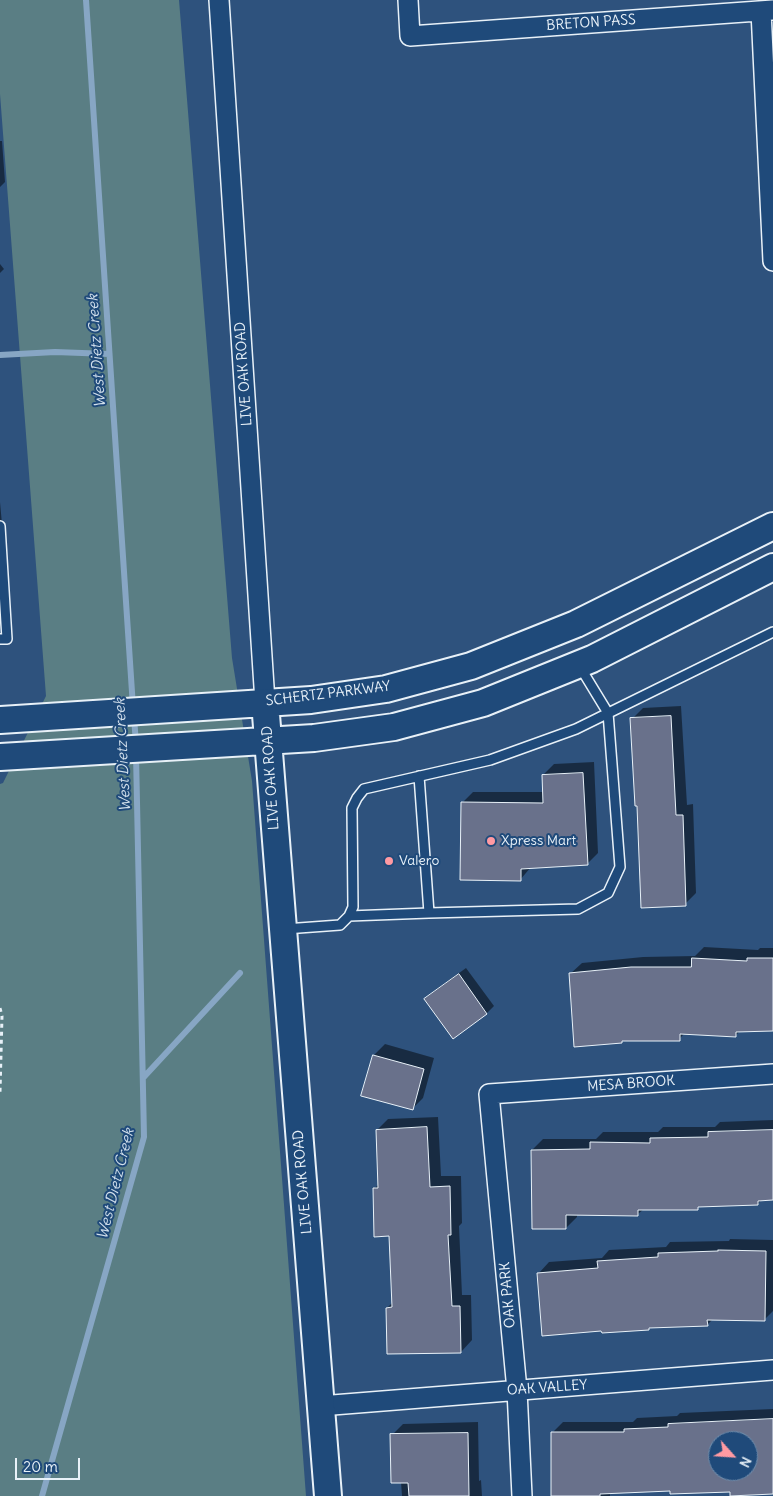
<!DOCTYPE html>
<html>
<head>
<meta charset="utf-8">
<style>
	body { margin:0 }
	#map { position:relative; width:773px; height:1496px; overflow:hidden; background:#2e527d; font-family:Delius,sans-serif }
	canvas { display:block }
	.north { position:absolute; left:708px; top:1431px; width:50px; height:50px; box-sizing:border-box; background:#1f4a7a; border:1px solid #6f8dac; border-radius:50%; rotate:116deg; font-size:14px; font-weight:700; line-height:20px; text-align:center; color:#e8f1f8 }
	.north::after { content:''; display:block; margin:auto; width:18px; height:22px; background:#ff9aa2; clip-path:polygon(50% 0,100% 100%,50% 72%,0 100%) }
	.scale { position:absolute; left:15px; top:1458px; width:65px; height:22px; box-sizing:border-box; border:2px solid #e8f1f8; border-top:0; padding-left:6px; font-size:15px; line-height:18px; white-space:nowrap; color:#e8f1f8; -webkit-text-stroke:4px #1f4a7a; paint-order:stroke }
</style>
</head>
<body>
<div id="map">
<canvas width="773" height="1496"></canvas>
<div class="north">N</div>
<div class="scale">20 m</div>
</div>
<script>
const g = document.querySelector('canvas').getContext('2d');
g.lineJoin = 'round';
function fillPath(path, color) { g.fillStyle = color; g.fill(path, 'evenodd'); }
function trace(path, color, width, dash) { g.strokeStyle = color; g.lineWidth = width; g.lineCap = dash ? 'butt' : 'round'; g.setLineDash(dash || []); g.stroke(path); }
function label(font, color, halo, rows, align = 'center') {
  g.font = font + ' Delius,sans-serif'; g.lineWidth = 4; g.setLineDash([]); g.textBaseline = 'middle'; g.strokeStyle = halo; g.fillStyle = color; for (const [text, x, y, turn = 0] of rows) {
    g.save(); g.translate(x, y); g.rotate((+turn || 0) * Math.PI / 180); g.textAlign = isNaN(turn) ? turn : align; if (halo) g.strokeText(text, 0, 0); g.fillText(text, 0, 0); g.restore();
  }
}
fillPath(new Path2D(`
	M 0,0 L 179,0 L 232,658 L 252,781 L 306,1496 L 0,1496 L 0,784 L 3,783 L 46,696 L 0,94 Z`), '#5a7e84');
fillPath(new Path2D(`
	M 0,141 L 2,141 L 5,182 L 0,187 Z
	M 0,264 L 4,269 L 0,273 Z
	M 0,502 L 3,535 L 0,538 Z
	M 681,706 L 687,805 L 693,804 L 696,893 L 685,904 L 639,805 L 632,719 L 643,708 Z
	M 594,762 L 598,853 L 587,864 L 531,867 L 520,880 L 462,803 L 473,792 L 544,792 L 543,775 L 554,764 Z
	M 704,947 L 758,950 L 760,948 L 773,948 L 773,1030 L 740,1031 L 735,1036 L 685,1033 L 679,1039 L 624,1040 L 621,1042 L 570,974 L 582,963 L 643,957 L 695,956 Z
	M 466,968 L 494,1006 L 487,1013 L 426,999 L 433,992 Z
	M 385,1044 L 434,1058 L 423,1098 L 412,1109 L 374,1055 Z
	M 438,1117 L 441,1176 L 461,1176 L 462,1223 L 459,1226 L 462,1295 L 471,1295 L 472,1340 L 461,1352 L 387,1308 L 393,1302 L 390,1235 L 375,1188 L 379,1184 L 377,1130 L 388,1119 Z
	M 773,1120 L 773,1199 L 762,1199 L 758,1204 L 700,1206 L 697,1208 L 644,1209 L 638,1214 L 577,1214 L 577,1217 L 566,1228 L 532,1150 L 543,1139 L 596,1139 L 603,1132 L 658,1132 L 663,1127 L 715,1127 L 720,1122 Z
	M 730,1239 L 773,1240 L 773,1311 L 764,1320 L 713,1319 L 707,1325 L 651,1327 L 649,1329 L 538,1274 L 549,1262 L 602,1258 L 609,1250 L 666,1247 L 670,1242 L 729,1241 Z
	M 773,1409 L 773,1493 L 671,1490 L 610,1492 L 610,1496 L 552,1496 L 552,1433 L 563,1422 L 633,1422 L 637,1418 L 677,1416 L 680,1413 ZM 718,1441 L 748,1441 L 748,1471 L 718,1471 Z
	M 478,1422 L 479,1481 L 481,1480 L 482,1496 L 402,1496 L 401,1482 L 392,1435 L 403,1424 Z`), '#0007');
trace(new Path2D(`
	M 86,0 L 133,707
	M 0,355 L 55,352 L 109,354
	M 134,717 L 136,744
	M 143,1078 L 240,973
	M 42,1496 L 144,1137 L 136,754`), '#87a6c4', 6);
const building = new Path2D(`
	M 671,716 L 676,815 L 683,815 L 686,906 L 641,908 L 637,806 L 635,806 L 630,718 Z
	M 583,773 L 588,865 L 521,869 L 521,881 L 460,880 L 461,802 L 543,803 L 542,775 Z
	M 692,958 L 747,961 L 747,958 L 773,958 L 773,1031 L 736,1032 L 736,1037 L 680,1034 L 680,1041 L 622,1041 L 622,1043 L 574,1047 L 569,973 L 631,967 L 691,967 Z
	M 459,974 L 487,1014 L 453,1039 L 424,999 Z
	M 373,1055 L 424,1069 L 413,1110 L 361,1096 Z
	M 427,1127 L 430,1187 L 450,1186 L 451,1235 L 448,1235 L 452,1306 L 460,1306 L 461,1353 L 387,1354 L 386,1308 L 392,1307 L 389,1236 L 374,1237 L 373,1188 L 378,1188 L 376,1130 Z
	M 773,1130 L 773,1200 L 758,1201 L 758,1205 L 698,1207 L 698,1210 L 638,1210 L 638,1216 L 566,1215 L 566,1229 L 532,1229 L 531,1150 L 590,1149 L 590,1142 L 650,1143 L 650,1138 L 708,1137 L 708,1132 Z
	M 718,1250 L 766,1251 L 765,1321 L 707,1320 L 708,1326 L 649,1328 L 649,1330 L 602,1333 L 601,1331 L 542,1336 L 537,1273 L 598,1268 L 597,1261 L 658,1257 L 658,1253 L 718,1251 Z
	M 773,1419 L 773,1494 L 730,1496 L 730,1492 L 670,1494 L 670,1491 L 600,1494 L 600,1496 L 551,1496 L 551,1432 L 624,1432 L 624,1429 L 668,1427 L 668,1424 ZM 718,1441 L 748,1441 L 748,1471 L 718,1471 Z
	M 468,1433 L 469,1496 L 409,1496 L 408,1483 L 391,1483 L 390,1434 Z`);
fillPath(building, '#69718b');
trace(building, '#e8f1f8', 1);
const lane = new Path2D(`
	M 0,526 L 7,639 L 0,639
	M 419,776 L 429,913 L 578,909 L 608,893 L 620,867 L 608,713 L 580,667
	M 349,916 L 429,913
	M 285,929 L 340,925 L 349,916 L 353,907 L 352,808 L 357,798 L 364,789 L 490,760 L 576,729 L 773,632`);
const street = new Path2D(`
	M 219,0 L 265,702
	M 408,0 L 410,36 L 773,10
	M 761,11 L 773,261
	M 320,1406 L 773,1370
	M 522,1496 L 517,1390 L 489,1094 L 773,1074`);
const secondary = new Path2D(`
	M 265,702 L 328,1496
	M 0,720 L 311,700 L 386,689 L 471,666 L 576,624 L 773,526
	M 0,757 L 314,738 L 394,727 L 483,703 L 592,659 L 773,567`);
trace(lane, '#e8f1f8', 12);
trace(street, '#e8f1f8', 22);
trace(secondary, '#e8f1f8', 30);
trace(new Path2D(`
	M 0,1008 L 2,1016 L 0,1092`), '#e8f1f8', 3, [4, 4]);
trace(lane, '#1f4a7a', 9);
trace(street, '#1f4a7a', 19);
trace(secondary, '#1f4a7a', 26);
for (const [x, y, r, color] of [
	[491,841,5,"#ff9aa2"],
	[389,861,5,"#ff9aa2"]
]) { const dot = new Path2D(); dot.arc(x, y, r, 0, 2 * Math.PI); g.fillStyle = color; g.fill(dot); trace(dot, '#1f4a7a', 2); }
label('14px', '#e8f1f8', '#1f4a7a', [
	["BRETON PASS",591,23,-4],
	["LIVE OAK ROAD",244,374,-94],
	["SCHERTZ PARKWAY",328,694,-7],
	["LIVE OAK ROAD",271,778,-94],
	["MESA BROOK",631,1084,-4],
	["LIVE OAK ROAD",303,1182,-95],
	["OAK PARK",508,1295,-95],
	["OAK VALLEY",547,1388,-4]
]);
label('14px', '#e8f1f8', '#1f4a7a', [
	["Xpress Mart",501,841],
	["Valero",399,861]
], 'left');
label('italic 15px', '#d0deeb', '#1f4a7a', [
	["West Dietz Creek",97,351,-94],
	["West Dietz Creek",123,755,-93],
	["West Dietz Creek",116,1184,-76]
]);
</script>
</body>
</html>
